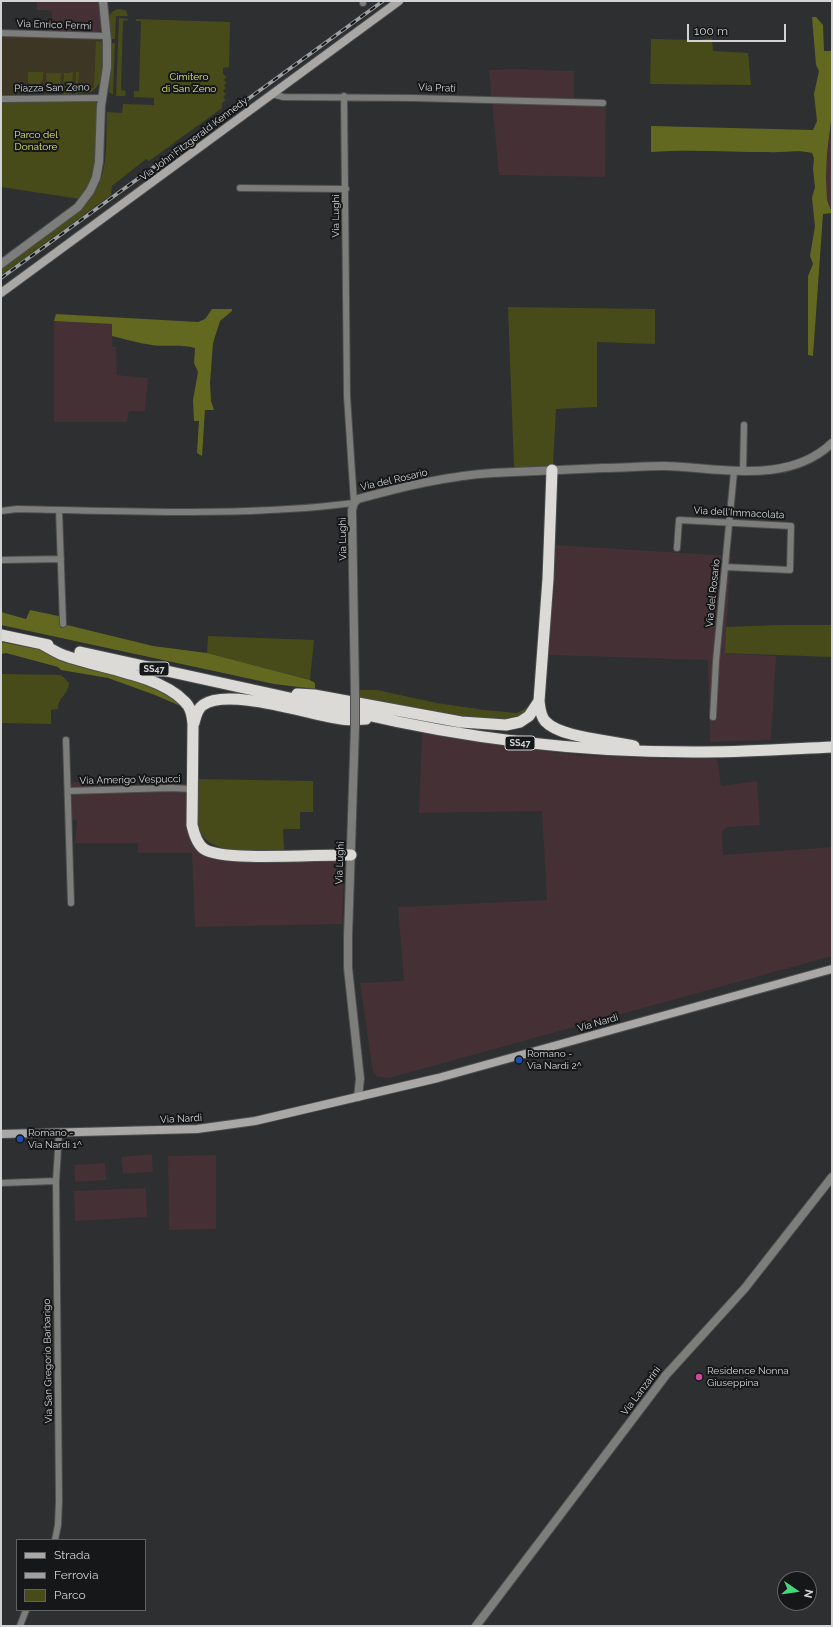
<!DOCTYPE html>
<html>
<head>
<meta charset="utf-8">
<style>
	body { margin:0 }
	#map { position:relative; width:833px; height:1627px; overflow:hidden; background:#2d2f31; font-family:Raleway,sans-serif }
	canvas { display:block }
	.frame { position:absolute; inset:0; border:2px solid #d1d3d4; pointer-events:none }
	.legend { position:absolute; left:16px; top:1539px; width:130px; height:72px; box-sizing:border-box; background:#161718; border:1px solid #616263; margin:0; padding:5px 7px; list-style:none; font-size:12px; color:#d1d3d4 }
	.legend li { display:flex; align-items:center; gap:8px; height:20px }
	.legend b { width:20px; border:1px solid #616263 }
	.north { position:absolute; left:777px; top:1571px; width:40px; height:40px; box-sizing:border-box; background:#161718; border:1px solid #616263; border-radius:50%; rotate:103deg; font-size:11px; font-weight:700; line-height:16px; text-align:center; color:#d1d3d4 }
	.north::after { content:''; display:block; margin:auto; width:14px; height:18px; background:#44d77b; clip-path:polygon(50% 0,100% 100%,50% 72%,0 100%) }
	.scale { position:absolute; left:687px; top:24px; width:99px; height:18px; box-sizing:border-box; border:2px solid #d1d3d4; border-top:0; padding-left:5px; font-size:12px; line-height:14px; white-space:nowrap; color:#d1d3d4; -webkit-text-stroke:3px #161718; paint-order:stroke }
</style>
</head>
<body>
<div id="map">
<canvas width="833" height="1627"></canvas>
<div class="frame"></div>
<ul class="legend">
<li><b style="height:5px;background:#a9a8a6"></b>Strada</li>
<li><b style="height:5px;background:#9ea0a1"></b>Ferrovia</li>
<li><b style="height:11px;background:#474b19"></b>Parco</li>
</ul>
<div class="north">N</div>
<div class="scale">100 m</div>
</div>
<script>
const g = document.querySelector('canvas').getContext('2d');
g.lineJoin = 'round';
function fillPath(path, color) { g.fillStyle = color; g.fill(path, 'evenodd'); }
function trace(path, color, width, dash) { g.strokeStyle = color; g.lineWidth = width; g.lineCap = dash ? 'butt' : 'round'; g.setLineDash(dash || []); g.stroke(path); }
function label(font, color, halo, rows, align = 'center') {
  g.font = font + ' Raleway,sans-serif'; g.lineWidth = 4; g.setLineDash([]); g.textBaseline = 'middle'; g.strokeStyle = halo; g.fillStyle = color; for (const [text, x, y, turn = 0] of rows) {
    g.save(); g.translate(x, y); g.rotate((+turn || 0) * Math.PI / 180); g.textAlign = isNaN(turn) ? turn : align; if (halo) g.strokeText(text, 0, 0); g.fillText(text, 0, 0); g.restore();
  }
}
fillPath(new Path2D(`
	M 379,1 L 386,1 L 1,280 L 1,275 Z`), '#31383e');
fillPath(new Path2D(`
	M 37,1 L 101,1 L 102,29 L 97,32 L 50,31 L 52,11 L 37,10 Z
	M 514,69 L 574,71 L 574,100 L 606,101 L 605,177 L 499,175 L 489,70 Z
	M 831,114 L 832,114 L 832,210 L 827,200 L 826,177 L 827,154 L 831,131 Z
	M 54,321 L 113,324 L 112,347 L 116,347 L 117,375 L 148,378 L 145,411 L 129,411 L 127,422 L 54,422 Z
	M 556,545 L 731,556 L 725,653 L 776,656 L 771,740 L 710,742 L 708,660 L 549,655 Z
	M 422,733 L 502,746 L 577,755 L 665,759 L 717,759 L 721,786 L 757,781 L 760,825 L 728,827 L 722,831 L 723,855 L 832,847 L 832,956 L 389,1078 L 377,1077 L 373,1072 L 360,983 L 404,981 L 398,907 L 547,900 L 542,811 L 419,813 Z
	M 68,782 L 138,785 L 191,784 L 189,813 L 204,849 L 338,859 L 344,864 L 342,924 L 195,927 L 192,853 L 138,853 L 138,843 L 75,843 L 77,820 L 71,820 Z
	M 152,1154 L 153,1172 L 123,1174 L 121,1157 Z
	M 216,1155 L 216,1229 L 169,1230 L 168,1156 Z
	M 105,1163 L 106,1180 L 75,1182 L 74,1165 Z
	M 146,1188 L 147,1217 L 75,1221 L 74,1191 Z`), '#443035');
fillPath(new Path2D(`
	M 1,34 L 87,37 L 87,39 L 103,38 L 103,81 L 89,92 L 1,95 Z`), '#3e3625');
fillPath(new Path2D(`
	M 118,9 L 126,10 L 128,16 L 116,16 L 115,39 L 110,39 C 109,28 104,13 118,9 Z
	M 119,18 L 128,19 L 128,20 L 123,21 L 121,90 L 126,91 L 125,96 L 116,96 Z
	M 136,19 L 230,22 L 229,67 L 223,68 L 223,73 L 226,77 L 224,80 L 227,83 L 224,85 L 226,88 L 223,91 L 226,94 L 223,97 L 226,100 L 222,103 L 222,108 L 149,161 L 146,159 L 112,186 L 111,195 L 1,275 L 1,267 L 83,207 C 111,175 105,152 107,112 L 122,113 L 123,104 L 154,105 L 154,98 L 134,97 L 134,91 L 139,91 L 141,21 L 136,21 Z
	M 712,38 L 713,51 L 748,53 L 751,85 L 650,84 L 651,39 L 699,40 Z
	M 96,41 L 103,42 C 103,59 108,81 91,92 L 75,94 L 76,72 L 79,72 L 78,88 L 94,88 Z
	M 110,43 L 115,43 L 113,95 L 109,92 L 111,68 Z
	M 28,72 L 43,72 L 43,79 L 40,83 L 42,86 L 42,93 L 31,92 L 30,83 L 28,83 Z
	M 71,72 L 73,72 L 72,94 L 63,95 L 64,73 L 70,73 Z
	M 46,73 L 61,73 L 60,92 L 45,92 L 45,86 L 47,83 Z
	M 93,100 L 98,104 C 97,135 102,174 80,199 L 1,187 L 1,102 Z
	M 508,307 L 655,309 L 655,344 L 597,342 L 597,407 L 556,409 L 553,465 L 514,468 Z
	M 777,625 L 832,625 L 832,657 L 725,653 L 726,627 Z
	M 208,636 L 314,640 L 310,680 L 207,653 Z
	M 1,674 L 61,675 L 69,683 C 68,696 57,698 58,709 L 51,710 L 51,724 L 1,723 Z
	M 360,690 L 377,690 L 437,703 L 484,710 L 517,713 L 526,708 L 533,702 L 536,705 L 514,720 L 464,718 L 360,699 Z
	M 197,779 L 313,781 L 313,812 L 300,812 L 300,829 L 283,829 L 284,850 C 256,850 204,859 197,823 C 195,809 197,793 197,779 Z`), '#474b19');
fillPath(new Path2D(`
	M 812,17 L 816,17 L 823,25 L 824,51 L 832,51 L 832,112 L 827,154 L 826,177 L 827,200 L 832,213 L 823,214 L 813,356 L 808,355 L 808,276 L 813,264 L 810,256 L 815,226 L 812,198 L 815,187 L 813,169 L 814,158 L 812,153 C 797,149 784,153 769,152 C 729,152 690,149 651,152 L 651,126 L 813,130 L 817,121 L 814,94 L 819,71 L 816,65 Z
	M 212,309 L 232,309 L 232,311 L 220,321 L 213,343 L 210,383 L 211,401 L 214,410 L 205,410 L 202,456 L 197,453 L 199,421 L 194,421 L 193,400 L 198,372 L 194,363 L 195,348 C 181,344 167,347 152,345 C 138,343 125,339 112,336 L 112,324 L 54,321 L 56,314 L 198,322 L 205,319 Z
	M 30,610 L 63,617 L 63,624 L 153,646 L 207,653 L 310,680 L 315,683 L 315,689 L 274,684 L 1,625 L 1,612 L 26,619 Z
	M 1,642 L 37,649 L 119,672 L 176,695 L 183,707 L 155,695 L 108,678 L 61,670 L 58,667 L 6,653 L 1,654 Z`), '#62681f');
const minor = new Path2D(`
	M 363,3 L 363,1
	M 1,33 L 106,36
	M 272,94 L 283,97 L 413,98 L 603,103
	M 1,99 L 103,98
	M 240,188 L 346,189
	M 743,472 L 744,425
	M 59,510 L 63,624
	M 1,511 L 17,509 C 129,511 243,517 354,503 L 347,396 L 344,96
	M 677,548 L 679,520 L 791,526 L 790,570 L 726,567
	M 1,560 L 61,559
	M 713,717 L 716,661 L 734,472
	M 66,740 L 71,903
	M 68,791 L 171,788 L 192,789
	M 1,1183 L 56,1181
	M 55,1540 L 58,1525 L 59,1501 L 56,1181 L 59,1133
	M 20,1626 L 26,1610`);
const tertiary = new Path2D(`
	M 1,264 L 78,207 L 90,191 L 96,178 L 99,162 L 101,106 L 107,67 L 107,41 L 103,1
	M 355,695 L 352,510 L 354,503 L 358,499 C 402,487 446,476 492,473 C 529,471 566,470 603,468 C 623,468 644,466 664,466 C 719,467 787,486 832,443
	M 355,726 L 348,936 L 348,968 L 360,1079 L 358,1097
	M 476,1626 L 666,1375 L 745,1288 L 832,1177`);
const secondary = new Path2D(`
	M 1,293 L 399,1
	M 1,1134 L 197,1129 L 255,1121 L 438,1078 L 832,969`);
const trunk = new Path2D(`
	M 552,470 L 548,579 L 539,701 C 540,708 540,715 545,721 C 560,738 611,740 634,746
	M 1,635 L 48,645
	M 42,644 C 50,648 58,654 66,656 C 100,668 159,675 184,701 C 191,707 192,715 193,724 L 192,825 C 194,834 197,844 204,849 C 223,862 322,854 351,855
	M 80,652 L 349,711
	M 297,694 L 314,695 L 461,722 L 506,725 L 520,722 L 529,716 L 539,701
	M 358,713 C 472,740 588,753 705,752 C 748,752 790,749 832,747
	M 194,723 C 196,716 197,709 203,705 C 228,687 311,715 341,719 C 349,721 358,719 366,719`);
trace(minor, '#4b4d4e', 8);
trace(tertiary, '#4b4d4e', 10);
trace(secondary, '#4b4d4e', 10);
trace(trunk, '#4b4d4e', 13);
trace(minor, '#7d7d7b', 6);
trace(tertiary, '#7d7d7b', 8);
trace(secondary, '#a9a8a6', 8);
trace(trunk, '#dcdad7', 11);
const rail = new Path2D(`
	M 1,278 L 383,1`);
trace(rail, '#9ea0a1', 3.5);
trace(rail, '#161718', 2, [6]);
const tertiaryBridge = new Path2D(`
	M 355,726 L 355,695`);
trace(tertiaryBridge, '#4b4d4e', 10, []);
trace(tertiaryBridge, '#7d7d7b', 8);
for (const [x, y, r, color] of [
	[519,1060,4,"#1a4fb4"],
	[20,1139,4,"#1a4fb4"],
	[699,1377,4,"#d1479c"]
]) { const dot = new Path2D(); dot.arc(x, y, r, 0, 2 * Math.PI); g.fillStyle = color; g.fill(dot); trace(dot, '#161718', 1.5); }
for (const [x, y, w] of [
	[154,669,30],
	[520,743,30]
]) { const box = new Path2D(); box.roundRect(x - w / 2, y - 7, w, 14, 3); g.fillStyle = '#161718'; g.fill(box); trace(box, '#d1d3d4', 1); }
label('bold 9px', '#d1d3d4', null, [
	["SS47",154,669],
	["SS47",520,743]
]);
label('10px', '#d1d3d4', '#161718', [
	["Via Enrico Fermi",54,25,2],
	["Piazza San Zeno",52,88,-1],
	["Via Prati",437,88,2],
	["Via John Fitzgerald Kennedy",194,139,-37],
	["Via Lughi",336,216,-90],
	["Via del Rosario",394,480,-13],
	["Via dell'Immacolata",739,513,3],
	["Via Lughi",343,539,-91],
	["Via del Rosario",713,593,-84],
	["Via Amerigo Vespucci",130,780,-1],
	["Via Lughi",340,863,-88],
	["Via Nardi",598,1023,-16],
	["Via Nardi",181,1119,-3],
	["Via San Gregorio Barbarigo",48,1361,-91],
	["Via Lanzarini",641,1391,-53]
]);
label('10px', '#dee96c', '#161718', [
	["Cimitero",189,77],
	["di San Zeno",189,89],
	["Parco del",36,135],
	["Donatore",36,147]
]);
label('10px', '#d1d3d4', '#161718', [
	["Romano -",527,1054],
	["Via Nardi 2^",527,1066],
	["Romano -",28,1133],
	["Via Nardi 1^",28,1145],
	["Residence Nonna",707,1371],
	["Giuseppina",707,1383]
], 'left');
</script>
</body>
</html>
